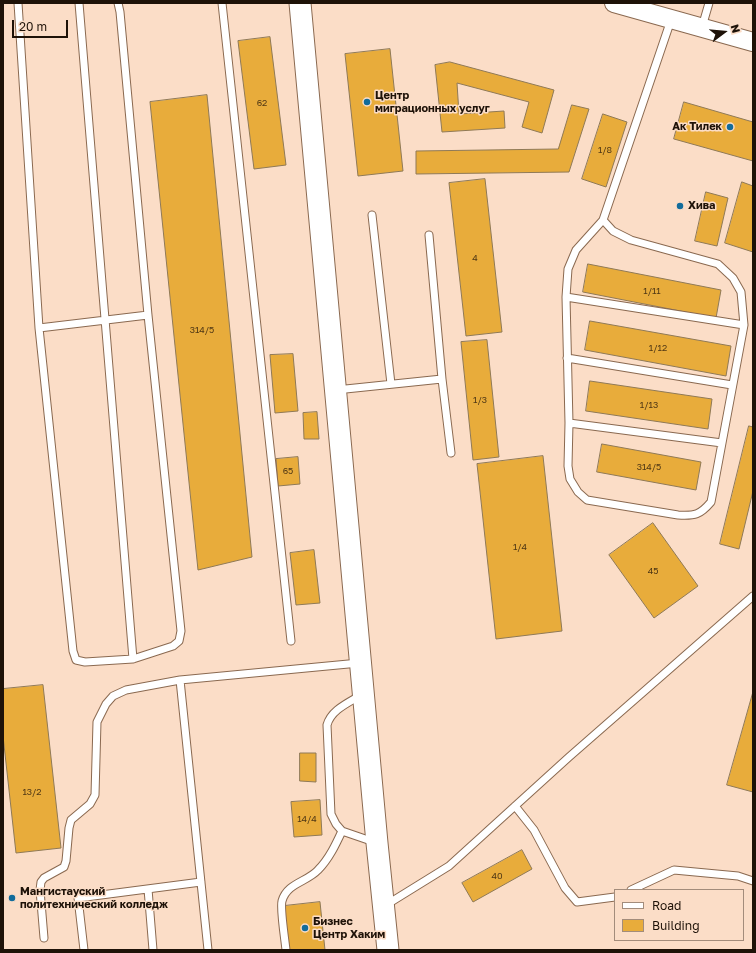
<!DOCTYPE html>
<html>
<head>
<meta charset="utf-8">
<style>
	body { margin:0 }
	#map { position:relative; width:756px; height:953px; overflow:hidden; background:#fbddc7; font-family:"Golos Text",sans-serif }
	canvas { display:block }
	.frame { position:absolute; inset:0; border:4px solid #1e1208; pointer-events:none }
	.legend { position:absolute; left:614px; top:889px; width:130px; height:52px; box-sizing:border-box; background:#fbddc7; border:1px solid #a38c7b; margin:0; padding:5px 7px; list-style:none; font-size:12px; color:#1e1208 }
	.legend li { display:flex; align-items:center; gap:8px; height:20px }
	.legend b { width:20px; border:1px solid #a38c7b }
	.north { position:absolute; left:704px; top:12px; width:40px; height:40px; -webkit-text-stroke:3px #fbddc7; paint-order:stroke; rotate:74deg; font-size:11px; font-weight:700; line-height:16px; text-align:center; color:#1e1208 }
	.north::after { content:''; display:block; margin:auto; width:14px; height:18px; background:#1e1208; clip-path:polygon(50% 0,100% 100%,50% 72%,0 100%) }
	.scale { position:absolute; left:12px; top:20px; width:56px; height:18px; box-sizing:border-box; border:2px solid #1e1208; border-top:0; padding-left:5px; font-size:12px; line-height:14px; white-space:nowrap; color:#1e1208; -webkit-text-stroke:3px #fbddc7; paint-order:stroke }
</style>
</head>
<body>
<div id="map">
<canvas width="756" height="953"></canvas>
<div class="frame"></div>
<ul class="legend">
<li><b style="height:5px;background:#fff"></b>Road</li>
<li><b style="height:11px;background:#e8ac3b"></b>Building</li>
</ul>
<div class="north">N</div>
<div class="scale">20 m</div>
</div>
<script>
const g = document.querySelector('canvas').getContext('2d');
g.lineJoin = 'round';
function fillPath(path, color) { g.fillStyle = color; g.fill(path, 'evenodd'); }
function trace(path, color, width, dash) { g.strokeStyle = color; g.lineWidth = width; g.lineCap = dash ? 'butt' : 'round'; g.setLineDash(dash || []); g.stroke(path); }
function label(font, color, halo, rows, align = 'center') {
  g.font = font + ' "Golos Text",sans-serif'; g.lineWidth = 3; g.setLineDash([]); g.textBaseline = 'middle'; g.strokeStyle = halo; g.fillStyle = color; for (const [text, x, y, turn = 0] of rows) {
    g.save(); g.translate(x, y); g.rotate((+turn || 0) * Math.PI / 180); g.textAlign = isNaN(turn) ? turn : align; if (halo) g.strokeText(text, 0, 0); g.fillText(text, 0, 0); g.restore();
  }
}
const building = new Path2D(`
	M 270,37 L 286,165 L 254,169 L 238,41 Z
	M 390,49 L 403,171 L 358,176 L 345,54 Z
	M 450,62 L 554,90 L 542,133 L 522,127 L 529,102 L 457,83 L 459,114 L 504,111 L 505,128 L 442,132 L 435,65 Z
	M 207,95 L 252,557 L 198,570 L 150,102 Z
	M 684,102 L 753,122 L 753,161 L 674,139 Z
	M 572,105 L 589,109 L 569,172 L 416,174 L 416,151 L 558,149 Z
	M 603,114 L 627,122 L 606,187 L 582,179 Z
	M 485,179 L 502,332 L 466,336 L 449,183 Z
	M 742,182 L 753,186 L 753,252 L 725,243 Z
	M 706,192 L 728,198 L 717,246 L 695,241 Z
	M 588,264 L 721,290 L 716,318 L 583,292 Z
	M 590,321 L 731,346 L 726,376 L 585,350 Z
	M 487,340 L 499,457 L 473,460 L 461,342 Z
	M 293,354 L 298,411 L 275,413 L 270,355 Z
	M 590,381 L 712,399 L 708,429 L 586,411 Z
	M 317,412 L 319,439 L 304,439 L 303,413 Z
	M 749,426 L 753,427 L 753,491 L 739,549 L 720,544 Z
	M 602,444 L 701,462 L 696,490 L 597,472 Z
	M 543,456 L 562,631 L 496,639 L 477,464 Z
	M 298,457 L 300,484 L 278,486 L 276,459 Z
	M 653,523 L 698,586 L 654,618 L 609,555 Z
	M 314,550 L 320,603 L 296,605 L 290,553 Z
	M 43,685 L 61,848 L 16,853 L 3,736 L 3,689 Z
	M 753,692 L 753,792 L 727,785 Z
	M 300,753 L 316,753 L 316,782 L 300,781 Z
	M 320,800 L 322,835 L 294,837 L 291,802 Z
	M 522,850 L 532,869 L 473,902 L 462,883 Z
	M 320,902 L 325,950 L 289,950 L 284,906 Z`);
fillPath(building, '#e8ac3b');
trace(building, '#8f7956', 1);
const service = new Path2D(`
	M 18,3 L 39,328 L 73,651 L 76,660 L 85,662 L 133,659 L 173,646 L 179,641 L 181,631 L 148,315 L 120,12 L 118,3
	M 79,3 L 133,659
	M 222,3 L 291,641
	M 702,27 L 709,3
	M 372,215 L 391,384
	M 603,220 L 613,231 L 631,240 L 718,264 L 733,278 L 741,292 L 744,325 L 711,502 C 700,515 695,516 678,515 L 587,500 L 578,492 L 570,479 L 568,466 L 569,423 L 566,297 L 568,269 L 576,250 L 603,220 L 671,20
	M 566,297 L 744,325
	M 39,328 L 148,315
	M 567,358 L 732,385
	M 442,379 L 451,453
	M 336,390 L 442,379 L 429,235
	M 569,423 L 722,443
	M 180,680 L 208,950
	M 515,806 L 534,830 L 565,888 L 577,902 L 615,897
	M 342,831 L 374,842
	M 148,889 L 153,950
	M 631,890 L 674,870 L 738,876 L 753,881
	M 386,905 L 449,866 L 569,757 L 753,596
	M 44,938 L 40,890 L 41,882 L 44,878 L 64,867 L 66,861 L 69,828 L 71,820 L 90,804 L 95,795 L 97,722 L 106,704 L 113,696 L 126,690 L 180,680 L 359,663
	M 84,950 L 78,898 L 201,882
	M 286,950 C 285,940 280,909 282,901 C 287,883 307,882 318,870 C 329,859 336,844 342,831 L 336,824 L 331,814 L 327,725 C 331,710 348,703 361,695`);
const tertiary = new Path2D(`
	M 614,3 L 753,42`);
const secondary = new Path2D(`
	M 300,3 L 377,843 L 388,950`);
trace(service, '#8a6950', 9);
trace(tertiary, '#8a6950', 20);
trace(secondary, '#8a6950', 23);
trace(service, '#fff', 7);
trace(tertiary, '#fff', 18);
trace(secondary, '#fff', 21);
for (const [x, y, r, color] of [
	[367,102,4,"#126c9b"],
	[730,127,4,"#126c9b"],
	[680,206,4,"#126c9b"],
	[12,898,4,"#126c9b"],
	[305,928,4,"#126c9b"]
]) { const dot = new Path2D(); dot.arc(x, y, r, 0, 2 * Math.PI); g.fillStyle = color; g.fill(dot); trace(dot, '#fbddc7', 1.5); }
label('9px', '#503815', null, [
	["62",262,103],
	["1/8",605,150],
	["4",475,258],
	["1/11",652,291],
	["314/5",202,330],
	["1/12",658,348],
	["1/3",480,400],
	["1/13",649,405],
	["314/5",649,467],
	["65",288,471],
	["1/4",520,547],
	["45",653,571],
	["13/2",32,792],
	["14/4",307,819],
	["40",497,876]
]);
label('bold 11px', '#1e1208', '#fbddc7', [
	["Центр",375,96],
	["миграционных услуг",375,109],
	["Ак Тилек",722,127,"right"],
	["Хива",688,206],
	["Мангистауский",20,892],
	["политехнический колледж",20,905],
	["Бизнес",313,922],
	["Центр Хаким",313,935]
], 'left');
</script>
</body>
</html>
